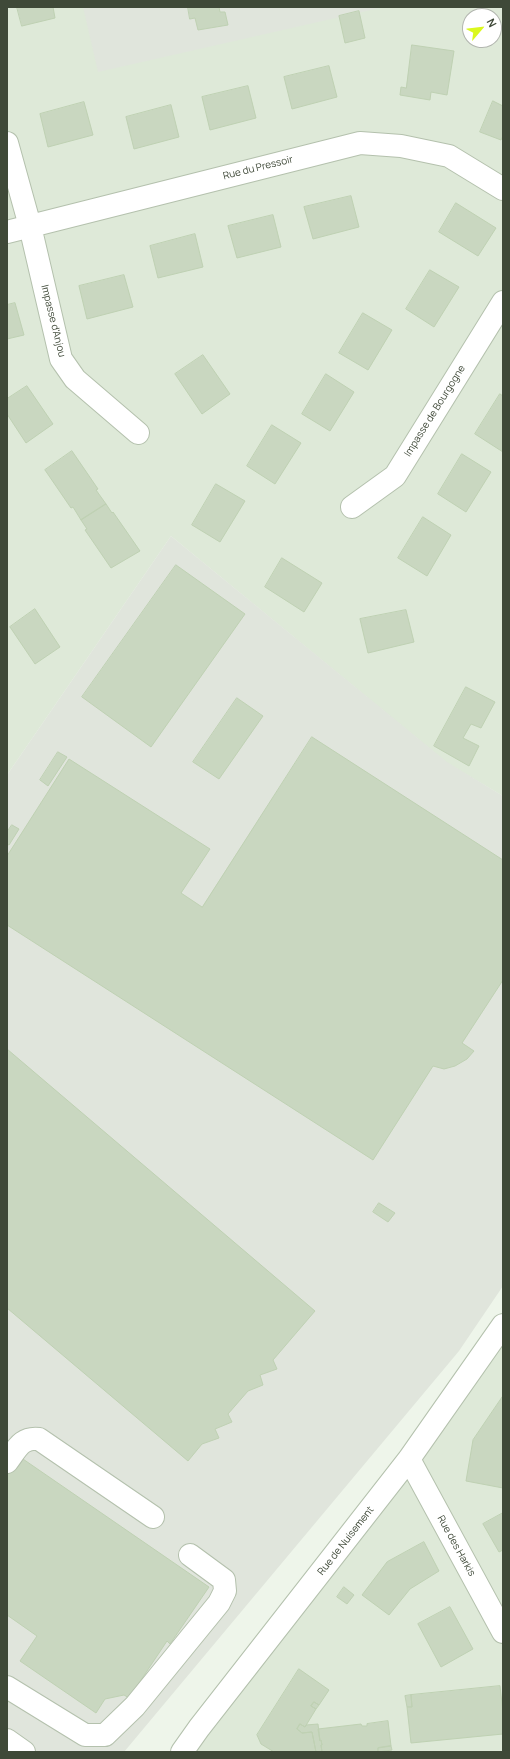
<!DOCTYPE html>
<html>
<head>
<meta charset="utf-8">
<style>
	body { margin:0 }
	#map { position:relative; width:510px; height:1759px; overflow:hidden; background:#eef5ea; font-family:Manrope,sans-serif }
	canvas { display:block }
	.frame { position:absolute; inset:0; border:8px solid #3f4938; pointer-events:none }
	.north { position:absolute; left:462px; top:8px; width:40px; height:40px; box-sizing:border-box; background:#fff; border:1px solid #b2b6af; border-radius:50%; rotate:62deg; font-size:11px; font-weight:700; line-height:16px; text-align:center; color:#3f4938 }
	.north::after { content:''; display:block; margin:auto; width:14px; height:18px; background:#dbf81e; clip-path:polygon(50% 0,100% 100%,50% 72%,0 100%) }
</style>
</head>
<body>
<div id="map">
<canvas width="510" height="1759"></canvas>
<div class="frame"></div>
<div class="north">N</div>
</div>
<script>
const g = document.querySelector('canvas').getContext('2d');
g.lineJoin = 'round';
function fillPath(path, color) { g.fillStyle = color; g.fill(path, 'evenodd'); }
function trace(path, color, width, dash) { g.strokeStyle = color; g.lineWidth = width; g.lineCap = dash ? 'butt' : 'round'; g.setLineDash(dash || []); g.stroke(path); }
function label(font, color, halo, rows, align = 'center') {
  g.font = font + ' Manrope,sans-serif'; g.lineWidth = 3; g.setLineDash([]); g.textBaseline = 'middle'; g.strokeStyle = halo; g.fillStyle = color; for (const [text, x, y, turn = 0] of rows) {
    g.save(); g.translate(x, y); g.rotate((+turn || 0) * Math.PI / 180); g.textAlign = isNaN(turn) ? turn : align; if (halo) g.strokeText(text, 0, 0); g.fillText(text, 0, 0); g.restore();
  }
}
fillPath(new Path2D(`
	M 7,7 L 503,7 L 503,796 L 447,763 L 171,536 L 7,775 ZM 470,16 L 494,16 L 494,40 L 470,40 Z
	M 503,1321 L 503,1752 L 175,1752 Z`), '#dee9d8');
fillPath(new Path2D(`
	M 83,7 L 384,7 L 98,72 Z
	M 171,536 L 447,762 L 503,796 L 503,1286 L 459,1351 L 124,1752 L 7,1752 L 7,775 Z`), '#e0e5dc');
const building = new Path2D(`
	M 17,7 L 53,7 L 55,18 L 22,26 Z
	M 188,7 L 219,7 L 220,12 L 225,12 L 228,25 L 198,30 L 195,18 L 190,19 Z
	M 359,11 L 365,38 L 345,43 L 339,16 Z
	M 412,45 L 454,51 L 447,95 L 431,92 L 430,100 L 400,95 L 401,87 L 406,88 Z
	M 329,66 L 337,97 L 292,109 L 284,77 Z
	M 248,86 L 256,118 L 210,130 L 202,97 Z
	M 493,101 L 503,106 L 503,136 L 501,140 L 480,132 Z
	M 84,102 L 93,135 L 48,147 L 40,114 Z
	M 171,105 L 179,137 L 134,149 L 126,117 Z
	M 351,196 L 359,227 L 313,239 L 304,207 Z
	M 456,203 L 496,228 L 478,256 L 439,232 Z
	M 273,215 L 281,247 L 237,258 L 228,226 Z
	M 195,234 L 203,267 L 158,278 L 150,246 Z
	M 430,270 L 459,287 L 434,327 L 406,309 Z
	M 124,275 L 133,307 L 87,319 L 79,286 Z
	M 15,303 L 24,335 L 7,339 L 7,305 Z
	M 363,313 L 392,330 L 368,370 L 339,353 Z
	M 203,355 L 230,394 L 202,414 L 175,374 Z
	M 326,374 L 354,392 L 330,431 L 302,414 Z
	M 27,386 L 53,424 L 26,443 L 7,414 L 7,399 Z
	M 500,394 L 503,396 L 503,452 L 475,434 Z
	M 272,425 L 301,443 L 275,484 L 247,466 Z
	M 72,451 L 98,489 L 96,490 L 106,504 L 81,520 L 73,507 L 71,508 L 45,470 Z
	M 462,454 L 491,472 L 466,512 L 438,494 Z
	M 216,484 L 245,501 L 220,542 L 192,525 Z
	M 106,504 L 112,513 L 113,512 L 140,551 L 111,568 L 85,530 L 87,529 L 81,520 Z
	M 423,517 L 451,535 L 427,576 L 398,558 Z
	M 282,558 L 322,583 L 304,612 L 265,587 Z
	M 176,565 L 245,614 L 151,747 L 82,697 Z
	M 35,609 L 60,647 L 35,664 L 10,627 Z
	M 406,610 L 414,642 L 368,653 L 360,619 Z
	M 466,687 L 495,702 L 481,728 L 471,724 L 463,738 L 479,746 L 469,766 L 434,746 Z
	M 237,698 L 263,716 L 219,779 L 193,762 Z
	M 312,737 L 503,860 L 503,980 L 462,1043 L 474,1051 L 467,1059 L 455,1066 L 444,1069 L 433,1066 L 373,1160 L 7,925 L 7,856 L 69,759 L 210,849 L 181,893 L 202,907 Z
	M 58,752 L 67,757 L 48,786 L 40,780 Z
	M 12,825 L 19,829 L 9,845 L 7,844 L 7,832 Z
	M 7,1049 L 315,1311 L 273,1360 L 277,1369 L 260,1375 L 263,1385 L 248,1391 L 228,1414 L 232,1422 L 215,1429 L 219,1438 L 202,1444 L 188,1461 L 7,1308 Z
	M 379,1203 L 395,1213 L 388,1222 L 373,1212 Z
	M 503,1396 L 503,1488 L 466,1481 L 473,1440 Z
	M 20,1457 L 209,1587 L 170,1644 L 167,1641 L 129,1698 L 124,1695 L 105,1699 L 96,1713 L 20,1661 L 37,1636 L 7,1615 L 7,1476 Z
	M 503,1513 L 503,1550 L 499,1552 L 483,1524 Z
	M 424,1542 L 439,1571 L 410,1589 L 389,1615 L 362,1595 L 387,1562 Z
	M 344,1587 L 354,1595 L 347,1604 L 337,1597 Z
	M 450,1607 L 473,1649 L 441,1667 L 418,1624 Z
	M 299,1669 L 329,1690 L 319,1705 L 314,1702 L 311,1706 L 316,1709 L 305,1727 L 300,1724 L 297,1729 L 302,1733 L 312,1732 L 316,1752 L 274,1752 L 261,1744 L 257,1735 Z
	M 500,1686 L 503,1712 L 503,1734 L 411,1743 L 407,1707 L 412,1707 L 411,1695 Z
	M 411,1695 L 412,1707 L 407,1707 L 405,1696 Z
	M 314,1702 L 319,1705 L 316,1709 L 311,1706 Z
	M 388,1721 L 391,1746 L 378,1748 L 378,1752 L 322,1752 L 321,1745 L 322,1745 L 321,1740 L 320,1741 L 318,1729 L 361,1724 L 362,1726 L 367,1726 L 367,1724 Z
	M 300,1724 L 305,1727 L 306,1725 L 318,1724 L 320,1741 L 321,1740 L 322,1745 L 321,1745 L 322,1752 L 316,1752 L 312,1732 L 302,1733 L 297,1729 Z
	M 391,1746 L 392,1750 L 378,1752 L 378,1748 Z`);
fillPath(building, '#c9d7c0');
trace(building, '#bfd1b3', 1);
const minor = new Path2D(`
	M 7,143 L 30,226 L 61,359 L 75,379 L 138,433
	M 7,232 L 360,143 L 401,146 L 449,156 L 503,189
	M 352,507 L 395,476 L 503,302
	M 409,1459 L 503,1632
	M 7,1462 C 17,1449 21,1437 39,1439 L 153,1517
	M 7,1687 L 85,1735 L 105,1735 L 135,1706 L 219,1603 L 225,1591 L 224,1580 L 190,1555
	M 7,1740 L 24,1752
	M 182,1752 L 199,1728 L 409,1459 L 503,1325`);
trace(minor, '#b4c1ad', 24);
trace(minor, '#fff', 22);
label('10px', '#3f4938', '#fff', [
	["Rue du Pressoir",258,168,-14],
	["Impasse d'Anjou",53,321,76],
	["Impasse de Bourgogne",435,411,-58],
	["Rue de Nuisement",346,1541,-52],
	["Rue des Harkis",456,1546,61]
]);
</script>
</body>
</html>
